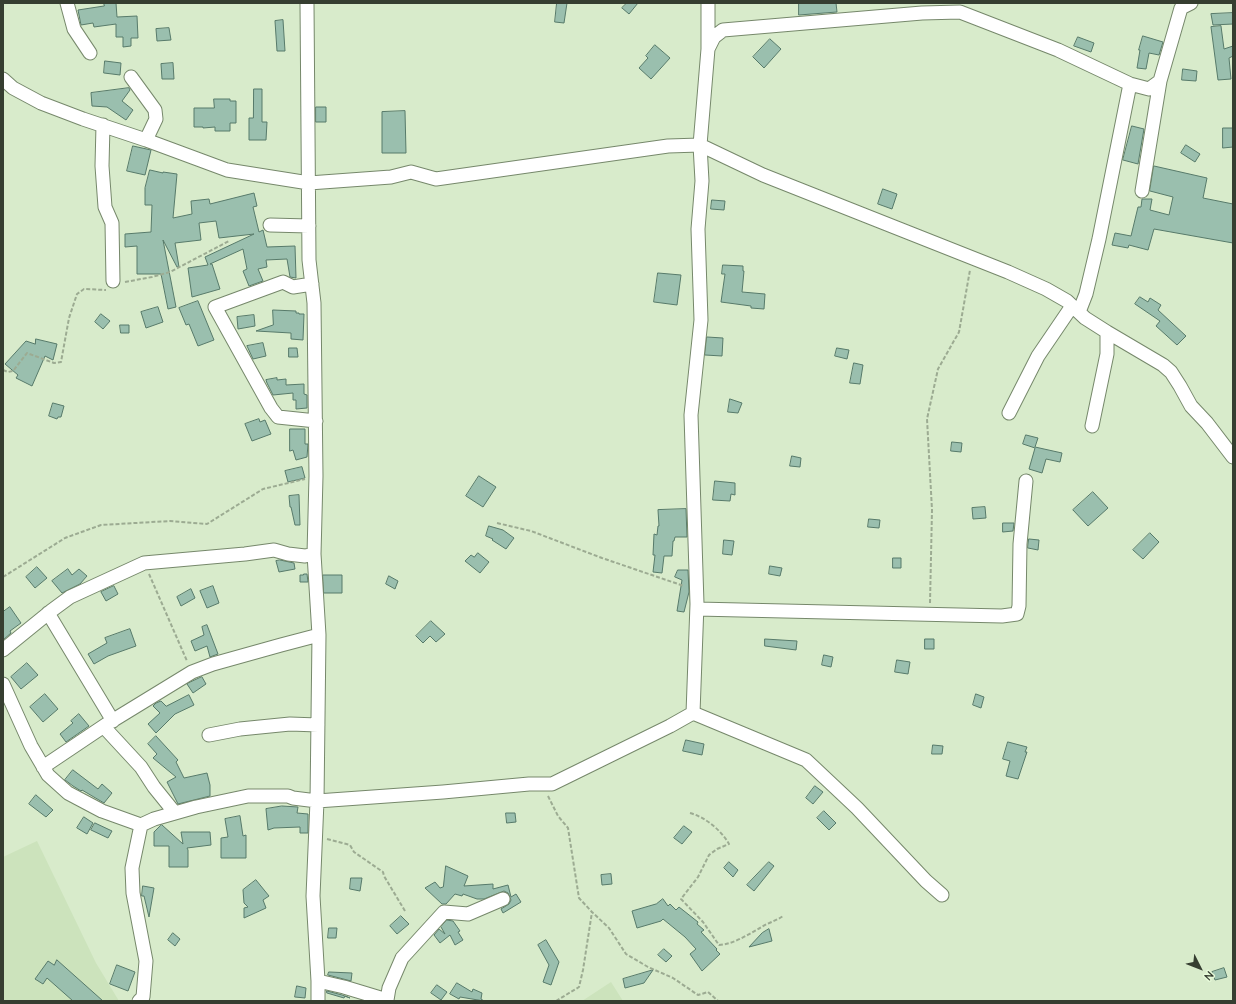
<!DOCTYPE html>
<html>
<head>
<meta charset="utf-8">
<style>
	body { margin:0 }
	#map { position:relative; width:1236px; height:1004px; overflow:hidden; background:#d8ebcb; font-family:Quicksand,sans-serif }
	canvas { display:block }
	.frame { position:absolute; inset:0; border:4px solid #363e31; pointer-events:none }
	.north { position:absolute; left:1180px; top:948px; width:40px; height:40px; -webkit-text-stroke:3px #e5f9d8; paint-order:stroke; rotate:132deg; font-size:11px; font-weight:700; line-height:16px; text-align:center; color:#363e31 }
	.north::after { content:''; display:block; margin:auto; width:14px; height:18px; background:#363e31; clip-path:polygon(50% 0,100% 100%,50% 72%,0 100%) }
</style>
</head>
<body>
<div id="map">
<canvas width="1236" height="1004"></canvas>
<div class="frame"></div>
<div class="north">N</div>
</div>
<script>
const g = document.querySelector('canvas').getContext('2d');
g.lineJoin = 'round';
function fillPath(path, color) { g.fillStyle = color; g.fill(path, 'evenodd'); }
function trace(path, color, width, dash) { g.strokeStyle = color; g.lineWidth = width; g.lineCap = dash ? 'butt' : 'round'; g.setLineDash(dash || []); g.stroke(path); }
fillPath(new Path2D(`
	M 37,841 L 96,963 L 119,1001 L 3,1001 L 3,857 Z
	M 611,982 L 623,1001 L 582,1001 Z`), '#cce3bc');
const building = new Path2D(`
	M 104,3 L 116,3 L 117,17 L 137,16 L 138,38 L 131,38 L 131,46 L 123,47 L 123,37 L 116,37 L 116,24 L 94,27 L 93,23 L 81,25 L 78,10 L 104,6 Z
	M 557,3 L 567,3 L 564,23 L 555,22 Z
	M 627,3 L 638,3 L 629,14 L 622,8 Z
	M 799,3 L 836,3 L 837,12 L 799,15 Z
	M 1233,13 L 1233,24 L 1213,25 L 1211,14 Z
	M 283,20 L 285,51 L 277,51 L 275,21 Z
	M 1221,26 L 1224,49 L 1233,46 L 1233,56 L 1229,58 L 1231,79 L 1218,80 L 1211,27 Z
	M 169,28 L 171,40 L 157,41 L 156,29 Z
	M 1143,36 L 1163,42 L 1159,55 L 1149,53 L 1146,69 L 1137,68 L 1140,50 L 1139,50 Z
	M 1078,37 L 1094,43 L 1091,52 L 1074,46 Z
	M 770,39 L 781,49 L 764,68 L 753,57 Z
	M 655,45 L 670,58 L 651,79 L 639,68 L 648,58 L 646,56 Z
	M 105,61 L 121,63 L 120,75 L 104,73 Z
	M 173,63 L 174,79 L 162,79 L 161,64 Z
	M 1183,69 L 1197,71 L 1196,81 L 1182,80 Z
	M 129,88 L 130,90 L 122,101 L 133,110 L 126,120 L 107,107 L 92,106 L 91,93 Z
	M 254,89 L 262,89 L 262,122 L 267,122 L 266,140 L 249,140 L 249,118 L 253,118 Z
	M 214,99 L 230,99 L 230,101 L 236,101 L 236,123 L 230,123 L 230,131 L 215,131 L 215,127 L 203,128 L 203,127 L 194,127 L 194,108 L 214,108 Z
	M 316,107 L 326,107 L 326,122 L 316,122 Z
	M 405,111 L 406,153 L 382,153 L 382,112 Z
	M 1132,126 L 1144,129 L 1138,164 L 1123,160 Z
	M 1223,128 L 1233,128 L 1233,147 L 1223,148 Z
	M 1186,145 L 1200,154 L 1195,162 L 1181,153 Z
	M 133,146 L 151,150 L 145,175 L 127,171 Z
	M 1154,166 L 1207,178 L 1203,198 L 1233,204 L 1233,243 L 1154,229 L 1148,250 L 1129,245 L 1128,248 L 1112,245 L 1115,233 L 1131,236 L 1138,207 L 1141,207 L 1142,199 L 1152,199 L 1150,210 L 1169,215 L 1173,197 L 1150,191 Z
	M 150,170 L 163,173 L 163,172 L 177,174 L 173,218 L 192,214 L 191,201 L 209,199 L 210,204 L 254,193 L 257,206 L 253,207 L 259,232 L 263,230 L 267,247 L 295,246 L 296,278 L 290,277 L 287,259 L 266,260 L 267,267 L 258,269 L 263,281 L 249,286 L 243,271 L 247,269 L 243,249 L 210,264 L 212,264 L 220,289 L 192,297 L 188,268 L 208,265 L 205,257 L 254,234 L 219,238 L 216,221 L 199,223 L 201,240 L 175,243 L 179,267 L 177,267 L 163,240 L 176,307 L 168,309 L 161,274 L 137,274 L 137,246 L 125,247 L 125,234 L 151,232 L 152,205 L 145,205 L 145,188 Z
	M 883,189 L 897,194 L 892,209 L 878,204 Z
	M 712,200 L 725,201 L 724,210 L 711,209 Z
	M 723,265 L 743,266 L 743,271 L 744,271 L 742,292 L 765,294 L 764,309 L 751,308 L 751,306 L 721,302 L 725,274 L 722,274 Z
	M 658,273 L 681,275 L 677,305 L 654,302 Z
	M 1140,297 L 1148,302 L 1150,298 L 1161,305 L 1158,310 L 1186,336 L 1177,345 L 1156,326 L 1160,321 L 1135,304 Z
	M 198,301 L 214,340 L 198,346 L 189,324 L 186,325 L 179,308 Z
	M 158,307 L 163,322 L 146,328 L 141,312 Z
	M 273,310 L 296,311 L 296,313 L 299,313 L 299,314 L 304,314 L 303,340 L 291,339 L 291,333 L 256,331 L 273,325 Z
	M 101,314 L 110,321 L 103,329 L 95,322 Z
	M 254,315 L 255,326 L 238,329 L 237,317 Z
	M 120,325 L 129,325 L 129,333 L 121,333 Z
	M 707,337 L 723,338 L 722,356 L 705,355 Z
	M 36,339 L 57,344 L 53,360 L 45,356 L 32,386 L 16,378 L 18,375 L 5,364 L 26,341 L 35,344 Z
	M 263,343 L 266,356 L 253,359 L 247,346 Z
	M 289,348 L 297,348 L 298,357 L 289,357 Z
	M 837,348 L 849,350 L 847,359 L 835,356 Z
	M 854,363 L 863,365 L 860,384 L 850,383 Z
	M 277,378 L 277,380 L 286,379 L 286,385 L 304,384 L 304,394 L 307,395 L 307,408 L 296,409 L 296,400 L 293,400 L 293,393 L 273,395 L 267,383 L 266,380 Z
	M 730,399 L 742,403 L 738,413 L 728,412 Z
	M 53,403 L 64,406 L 61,417 L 58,417 L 57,419 L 49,416 Z
	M 259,419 L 260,422 L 265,420 L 271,434 L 252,441 L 245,424 Z
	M 290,429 L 305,429 L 305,444 L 308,444 L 307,457 L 296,460 L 293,450 L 290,451 Z
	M 1026,435 L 1038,438 L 1035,447 L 1062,453 L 1060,462 L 1046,459 L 1042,473 L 1029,469 L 1035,448 L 1023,444 Z
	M 952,442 L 962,443 L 961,452 L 951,451 Z
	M 792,456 L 801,458 L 800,467 L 790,466 Z
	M 302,467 L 305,478 L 288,482 L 285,471 Z
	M 479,476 L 496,487 L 483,507 L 466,496 Z
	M 715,481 L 735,483 L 735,495 L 731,494 L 730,501 L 713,500 Z
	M 1093,492 L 1108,508 L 1088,526 L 1073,510 Z
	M 299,495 L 300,525 L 295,525 L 291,507 L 290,507 L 289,496 Z
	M 985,507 L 986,518 L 973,519 L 972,508 Z
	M 686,509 L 687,537 L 675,537 L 674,541 L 673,541 L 672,556 L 664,556 L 662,573 L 653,572 L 655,555 L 653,555 L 654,534 L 657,535 L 658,526 L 659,526 L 658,510 Z
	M 869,519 L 880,520 L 879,528 L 868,527 Z
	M 1003,523 L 1014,523 L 1013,531 L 1003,532 Z
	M 489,526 L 503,530 L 514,538 L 506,549 L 492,540 L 493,539 L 486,536 Z
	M 1150,533 L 1159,542 L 1143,559 L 1133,550 Z
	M 1029,539 L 1039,540 L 1038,550 L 1028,548 Z
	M 724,540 L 734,541 L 732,555 L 723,554 Z
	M 478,553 L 489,562 L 480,573 L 465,561 L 471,555 L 474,557 Z
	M 893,558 L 901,558 L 901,568 L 893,568 Z
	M 280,560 L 294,563 L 295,569 L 279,572 L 276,561 Z
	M 770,566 L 782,568 L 780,576 L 769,574 Z
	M 37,567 L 47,578 L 35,588 L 26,577 Z
	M 68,569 L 72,575 L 79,569 L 87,576 L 80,584 L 62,593 L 52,581 Z
	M 678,570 L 688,570 L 689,592 L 684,612 L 677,611 L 682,580 L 675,577 Z
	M 304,574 L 307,574 L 308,582 L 300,582 L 300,575 L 303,575 Z
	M 323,575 L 342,575 L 342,593 L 324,593 Z
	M 389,576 L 398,581 L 395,589 L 386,584 Z
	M 114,586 L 118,594 L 106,601 L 101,592 Z
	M 213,586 L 219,603 L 207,608 L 200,591 Z
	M 191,589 L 195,598 L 181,606 L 177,597 Z
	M 10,607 L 21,623 L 10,631 L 11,633 L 3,640 L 3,612 Z
	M 431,621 L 445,634 L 436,642 L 430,636 L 423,643 L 416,636 Z
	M 207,625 L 218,654 L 210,657 L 207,646 L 195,651 L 191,641 L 204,635 L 202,627 Z
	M 130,629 L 136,646 L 108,656 L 94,664 L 88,654 L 107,643 L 105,638 Z
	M 765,639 L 797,641 L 796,650 L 765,646 Z
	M 925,639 L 934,639 L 934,649 L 925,649 Z
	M 824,655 L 833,657 L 831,667 L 822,665 Z
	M 897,660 L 910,662 L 908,674 L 895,672 Z
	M 27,663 L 38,675 L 21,689 L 11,677 Z
	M 202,677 L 206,684 L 193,693 L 187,684 Z
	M 45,694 L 58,709 L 43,722 L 30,707 Z
	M 976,694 L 984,697 L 981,708 L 973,705 Z
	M 189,695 L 194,705 L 175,714 L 156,733 L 148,724 L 160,713 L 153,706 L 156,703 L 161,701 L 166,706 Z
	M 79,714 L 89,726 L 66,742 L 60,734 L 73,723 L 71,721 Z
	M 156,736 L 178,760 L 176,762 L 184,778 L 207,773 L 210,785 L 210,796 L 178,804 L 167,782 L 176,777 L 153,758 L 157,754 L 148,744 Z
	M 686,740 L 704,744 L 702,755 L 683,751 Z
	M 1008,742 L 1027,747 L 1025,752 L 1027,752 L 1018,779 L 1006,776 L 1010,761 L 1003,759 Z
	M 933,745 L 943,746 L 942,754 L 932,754 Z
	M 73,770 L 98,789 L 102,784 L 112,793 L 104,803 L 82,790 L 81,791 L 73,786 L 65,780 Z
	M 815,786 L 823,792 L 813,804 L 806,798 Z
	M 36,795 L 53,810 L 46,817 L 29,804 Z
	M 282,806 L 298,807 L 297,813 L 308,814 L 308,833 L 300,833 L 300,827 L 274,828 L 268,830 L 266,809 Z
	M 824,811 L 836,823 L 829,830 L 817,818 Z
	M 506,813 L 515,813 L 516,822 L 507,823 Z
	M 240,816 L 243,836 L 246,835 L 246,858 L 221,858 L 221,838 L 228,837 L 225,819 Z
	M 84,817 L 93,823 L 87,834 L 77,828 Z
	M 95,823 L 112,831 L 108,838 L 91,830 Z
	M 162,825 L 183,844 L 181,832 L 210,832 L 211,845 L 187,848 L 188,850 L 188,867 L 169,867 L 169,846 L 154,846 L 154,832 L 160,826 Z
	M 684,826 L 692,832 L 682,844 L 674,838 Z
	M 729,862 L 738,870 L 733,877 L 724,868 Z
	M 769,862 L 774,866 L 754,891 L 747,885 Z
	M 446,866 L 468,876 L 464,886 L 493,884 L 493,889 L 508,885 L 511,897 L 516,894 L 521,902 L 503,913 L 501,909 L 509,904 L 511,900 L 508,893 L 504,891 L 484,899 L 477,899 L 463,894 L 462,896 L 455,894 L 446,904 L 442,904 L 425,888 L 435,882 L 440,888 L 443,887 Z
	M 611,874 L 612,884 L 602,885 L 601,875 Z
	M 351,878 L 362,878 L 360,891 L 350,889 Z
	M 256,880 L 269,896 L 263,900 L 266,908 L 244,918 L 244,908 L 248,907 L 244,903 L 243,890 Z
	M 143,886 L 154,888 L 149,917 L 144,896 L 142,896 Z
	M 663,899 L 668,906 L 670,904 L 676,910 L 679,907 L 698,922 L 697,924 L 704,930 L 701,932 L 717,949 L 716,950 L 720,954 L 702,971 L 690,954 L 696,949 L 685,937 L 663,919 L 661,921 L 637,928 L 632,911 L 656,904 Z
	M 401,916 L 409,924 L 397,934 L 390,926 Z
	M 447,920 L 453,921 L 460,931 L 458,932 L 463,940 L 455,945 L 450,935 L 440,943 L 434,935 L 439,929 L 445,934 L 441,927 Z
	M 329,928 L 337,928 L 336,938 L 328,938 Z
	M 769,929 L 772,941 L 749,947 L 762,933 Z
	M 173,933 L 180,939 L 175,946 L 168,940 Z
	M 546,940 L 559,962 L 551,985 L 543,982 L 549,965 L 538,945 Z
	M 664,949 L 672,956 L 666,962 L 658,955 Z
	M 57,960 L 103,1001 L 73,1001 L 47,978 L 43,984 L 35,979 L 48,961 L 54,965 Z
	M 117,965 L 135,972 L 128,991 L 110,984 Z
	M 1224,968 L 1227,977 L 1215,980 L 1212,972 Z
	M 653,970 L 644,983 L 625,988 L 623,979 Z
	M 329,972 L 352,973 L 351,981 L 328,975 Z
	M 457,983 L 472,992 L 473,989 L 482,993 L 481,999 L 484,1001 L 460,997 L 459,999 L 450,994 Z
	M 437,985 L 447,992 L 441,1000 L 431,993 Z
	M 297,986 L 306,988 L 305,998 L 295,997 Z
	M 327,991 L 342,995 L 350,998 L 345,996 L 344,998 L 327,993 Z`);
fillPath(building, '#9abfae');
trace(building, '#577a6a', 1);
const minor = new Path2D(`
	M 67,3 L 74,29 L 90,53
	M 307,3 L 309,260 L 314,303 L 316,476 L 314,554 L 319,635 L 317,801 L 313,896 L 318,981 L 318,1001
	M 708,3 L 708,49 L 700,145 L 702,181 L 698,229 L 701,320 L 691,415 L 697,604 L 693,713 L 806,760 L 857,808 L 926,881 L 942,895
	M 708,49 L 714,37 L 723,30 L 922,13 L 960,12 L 1058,50 L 1130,84 L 1149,89 L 1160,81 L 1181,8 L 1191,3
	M 131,77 L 155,110 L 156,119 L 146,140
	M 3,79 L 13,88 L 41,103 L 83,119 L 146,140 L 227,170 L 309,183 L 391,177 L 411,172 L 436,179 L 668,146 L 700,145 L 763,175 L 1008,272 L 1046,289 L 1067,301 L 1085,318 L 1107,332 L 1163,365 L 1171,372 L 1180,386 L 1191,406 L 1207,423 L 1233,457
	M 103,125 L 102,166 L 105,207 L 112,223 L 113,281
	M 1142,191 L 1160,81
	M 270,225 L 309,226
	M 312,284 L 293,287 L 283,282 L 215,307 L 271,408 L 278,417 L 316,421
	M 1079,312 L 1086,294 L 1099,239 L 1130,84
	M 1009,413 L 1038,356 L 1072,306
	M 1092,426 L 1107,354 L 1107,332
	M 697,609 L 1002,616 L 1017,614 L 1019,606 L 1020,544 L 1026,481
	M 48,613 L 113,721
	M 3,650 L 51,611 L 70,597 L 144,563 L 245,554 L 274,550 L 288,554 L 305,556 L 314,554
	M 3,684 L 31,746 L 48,775 L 68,793 L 102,811 L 141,825 L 132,868 L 133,893 L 146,961 L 143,997 L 139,1001
	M 104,727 L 141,767 L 154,787 L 175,813
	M 209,735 L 240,729 L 290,724 L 318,725
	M 43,767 L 107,724 L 192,672 L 213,664 L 281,645 L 319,635
	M 141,825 L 154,819 L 196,807 L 248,796 L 288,796 L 293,798 L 317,801 L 443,792 L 529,784 L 552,784 L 670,726 L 693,713
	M 318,981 L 344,987 L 387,1000 L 389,988 L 402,958 L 444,912 L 468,914 L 503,899`);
trace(minor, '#76886b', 15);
trace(new Path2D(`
	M 125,282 L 152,277 L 170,272 L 229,241
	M 3,370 L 8,372 L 13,371 L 27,353 L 54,363 L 61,362 L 69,318 L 77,294 L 84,289 L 106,290
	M 497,523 L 531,531 L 602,558 L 684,586
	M 149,574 L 187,661
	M 3,577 L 65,538 L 101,525 L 170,521 L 207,524 L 263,489 L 305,479
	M 930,603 L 932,510 L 927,419 L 938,369 L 959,332 L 970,270
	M 548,796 L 558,816 L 568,828 L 579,898 L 592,912 L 609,928 L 626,954 L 648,967 L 673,978 L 698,995 L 708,992 L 718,1001
	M 690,813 C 705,817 721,830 729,844 L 717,849 L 709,855 L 698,877 L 681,899 L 703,922 L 719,945 C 734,944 747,935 760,928 C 767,923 776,921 783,916
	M 327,839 L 350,845 L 354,852 L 383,872 L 384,876 L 405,911
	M 556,1001 L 579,987 L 583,970 L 592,912`), '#9cab92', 2, [4, 2]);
trace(minor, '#fff', 13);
</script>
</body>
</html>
